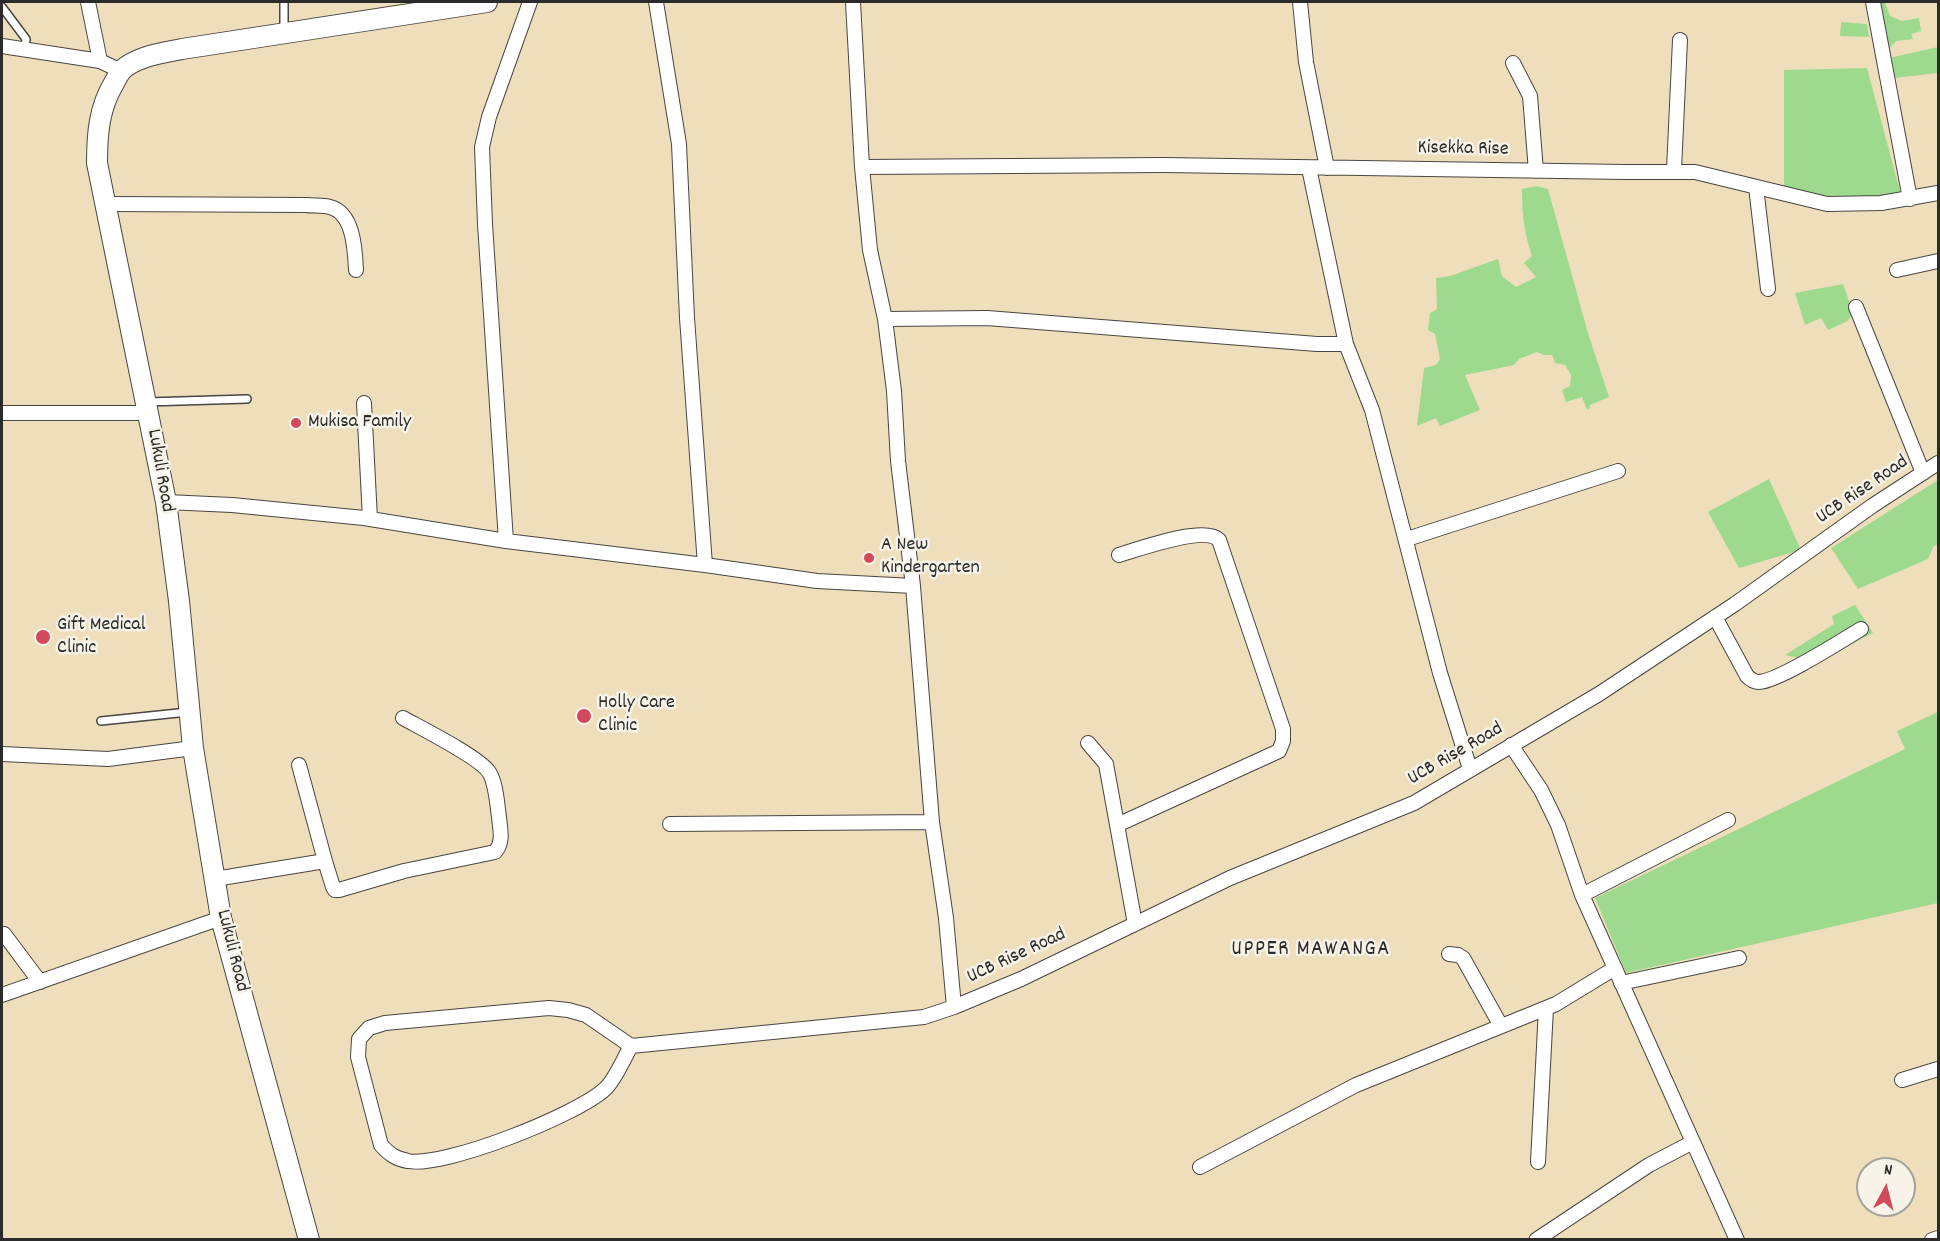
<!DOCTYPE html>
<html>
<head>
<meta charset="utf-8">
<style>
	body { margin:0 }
	#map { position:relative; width:1940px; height:1241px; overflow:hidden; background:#eedebc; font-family:Dekko,sans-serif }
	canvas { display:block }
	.frame { position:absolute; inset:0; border:3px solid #2b2b2b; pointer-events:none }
	.north { position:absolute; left:1856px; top:1157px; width:60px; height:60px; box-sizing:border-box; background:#f7f3e8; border:2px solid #a5a39c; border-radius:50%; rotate:7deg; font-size:16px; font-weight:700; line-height:24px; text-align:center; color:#2b2b2b }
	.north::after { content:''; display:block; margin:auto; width:21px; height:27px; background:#d1495b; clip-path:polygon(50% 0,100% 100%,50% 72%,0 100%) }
</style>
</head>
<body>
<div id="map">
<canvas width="1940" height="1241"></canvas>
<div class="frame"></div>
<div class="north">N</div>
</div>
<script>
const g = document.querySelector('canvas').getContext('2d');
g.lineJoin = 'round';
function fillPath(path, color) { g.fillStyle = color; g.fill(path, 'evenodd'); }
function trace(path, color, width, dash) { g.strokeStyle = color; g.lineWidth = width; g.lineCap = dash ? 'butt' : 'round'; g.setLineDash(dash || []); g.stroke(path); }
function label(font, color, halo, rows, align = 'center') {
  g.font = font + ' Dekko,sans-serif'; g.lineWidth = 5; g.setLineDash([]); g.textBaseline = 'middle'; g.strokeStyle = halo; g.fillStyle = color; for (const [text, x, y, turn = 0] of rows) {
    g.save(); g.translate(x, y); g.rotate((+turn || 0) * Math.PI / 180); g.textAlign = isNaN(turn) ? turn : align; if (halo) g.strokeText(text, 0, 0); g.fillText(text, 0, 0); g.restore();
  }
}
fillPath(new Path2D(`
	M 1875,2 L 1885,2 L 1890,16 L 1902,21 L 1919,18 L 1921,31 L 1911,34 L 1913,39 L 1896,41 L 1887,51 Z
	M 1841,22 L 1867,24 L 1869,37 L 1840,36 Z
	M 1938,47 L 1938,73 L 1894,78 L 1889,58 Z
	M 1867,68 L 1901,195 L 1825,198 L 1784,187 L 1784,70 Z
	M 1536,186 L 1548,189 L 1588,333 L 1609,397 L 1590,405 L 1590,408 L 1587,410 L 1582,397 L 1566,402 L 1562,390 L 1570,386 L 1571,375 L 1565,365 L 1555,363 L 1552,355 L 1544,355 L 1537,352 L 1519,359 L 1514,365 L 1465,375 L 1480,410 L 1440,426 L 1436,418 L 1417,426 L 1424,368 L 1436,365 L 1440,359 L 1435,334 L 1428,330 L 1430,313 L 1437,309 L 1436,278 L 1450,276 L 1498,259 L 1502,276 L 1516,287 L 1536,277 L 1524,263 L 1532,256 C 1524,232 1522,215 1522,189 Z
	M 1843,284 L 1853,312 L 1848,321 L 1828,330 L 1821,318 L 1805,325 L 1795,293 Z
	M 1769,479 L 1801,550 L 1739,568 L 1708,512 Z
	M 1938,480 L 1938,544 L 1933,547 L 1928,559 L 1858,589 L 1831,548 Z
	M 1855,605 L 1873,633 L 1816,662 L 1785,655 L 1834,624 L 1832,616 Z
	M 1938,712 L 1938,903 L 1626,973 L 1595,898 L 1905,749 L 1897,731 Z`), '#9eda8e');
const lane = new Path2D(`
	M 2,7 L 26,39 L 25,50
	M 284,30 L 284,2
	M 147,402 L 247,399
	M 101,721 L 188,712`);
const street = new Path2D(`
	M 88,2 L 100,61
	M 656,2 L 679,144 L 687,318 L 705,565
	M 853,2 L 862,167 L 870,250 L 885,319
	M 1300,2 L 1306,62 L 1327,168
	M 1873,2 L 1910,199
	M 2,46 L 100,61 L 121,71
	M 1513,63 L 1530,96 L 1536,171
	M 862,167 L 1164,165 L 1626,172 L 1695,172 L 1827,204 L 1881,203 L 1938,193
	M 1309,168 L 1346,344 L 1372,410 L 1440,673 L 1470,769
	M 1674,170 L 1680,40
	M 1756,187 L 1768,289
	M 106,204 L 306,205 C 314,206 323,205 330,207 C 354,213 355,251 356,270
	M 1897,270 L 1938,261
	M 1856,307 L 1923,473
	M 364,403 L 370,519
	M 2,413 L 149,413
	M 166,502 L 232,505 L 364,518 L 506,541 L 705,565 L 817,581 L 913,586
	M 1407,539 L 1618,471
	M 506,541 L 485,224 L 482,147 L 489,117 L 530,2
	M 1715,617 L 1747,676 C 1750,679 1754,682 1759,682 C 1779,681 1841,641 1861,629
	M 1088,743 L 1106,764 L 1135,924
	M 1511,745 L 1541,790 L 1558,825 L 1582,895 L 1737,1240
	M 2,754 L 108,759 L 193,748
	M 299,765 L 325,861
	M 670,824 L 932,822
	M 1117,825 L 1279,751 L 1283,741 L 1283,729 L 1219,540 C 1205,525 1139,549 1119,555
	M 215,879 L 325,861 L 333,887 L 335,890 L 339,890 L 404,871 L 495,852 C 504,842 500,829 499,817 C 497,803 496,783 489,772 C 479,757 421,728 403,718
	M 1582,895 L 1728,820
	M 4,934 L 40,982
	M 1449,954 L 1458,955 L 1463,958 L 1501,1026
	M 1621,983 L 1739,958
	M 2,995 L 221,918
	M 954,1007 L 946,918 L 932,822 L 913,586 L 898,461 L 894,391 L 885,319 L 987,318 L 1317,344 L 1346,344
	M 631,1046 C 624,1058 615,1080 605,1089 C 577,1115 444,1168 408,1161 C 396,1159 389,1154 381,1145 L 358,1057 L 359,1039 L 369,1028 L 385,1023 L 549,1008 L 568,1010 L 586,1015 L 631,1046 L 924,1017 L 954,1007 L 1021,979 L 1230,878 L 1414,803 L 1599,694 L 1735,604 L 1872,506 L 1938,463
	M 1902,1080 L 1938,1069
	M 1538,1162 L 1546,1008
	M 1200,1167 L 1356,1085 L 1556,1004 L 1615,968
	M 1536,1240 L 1649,1165 L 1693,1142
	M 1932,1240 L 1938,1238`);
const secondary = new Path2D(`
	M 309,1240 L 221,918 L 193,748 L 179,601 L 166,502 L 97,163 C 97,134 99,108 114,83 C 116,79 119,74 121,71 C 136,56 163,53 182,49 L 487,2`);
trace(lane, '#484641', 10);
trace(street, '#484641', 16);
trace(secondary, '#484641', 22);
trace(lane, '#fff', 7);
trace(street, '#fff', 14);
trace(secondary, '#fff', 20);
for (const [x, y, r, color] of [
	[296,423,6,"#d1495b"],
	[869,558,6,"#d1495b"],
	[43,637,8,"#d1495b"],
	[584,716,8,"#d1495b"]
]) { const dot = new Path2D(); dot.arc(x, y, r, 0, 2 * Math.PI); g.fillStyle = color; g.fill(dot); trace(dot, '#f7f3e8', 2); }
label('20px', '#2b2b2b', '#f7f3e8', [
	["Kisekka Rise",1463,150,1],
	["Lukuli Road",159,471,80],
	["UCB Rise Road",1863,491,-34],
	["UCB Rise Road",1456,755,-30],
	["Lukuli Road",231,951,76],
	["UCB Rise Road",1017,957,-25]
]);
label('20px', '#2b2b2b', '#f7f3e8', [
	["Mukisa Family",308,423],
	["A New",881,546],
	["Kindergarten",881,569],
	["Gift Medical",57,626],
	["Clinic",57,649],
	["Holly Care",598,704],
	["Clinic",598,727]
], 'left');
g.letterSpacing = '1.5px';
label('22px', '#2b2b2b', '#f7f3e8', [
	["UPPER MAWANGA",1311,951]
]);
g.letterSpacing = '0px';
</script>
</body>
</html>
